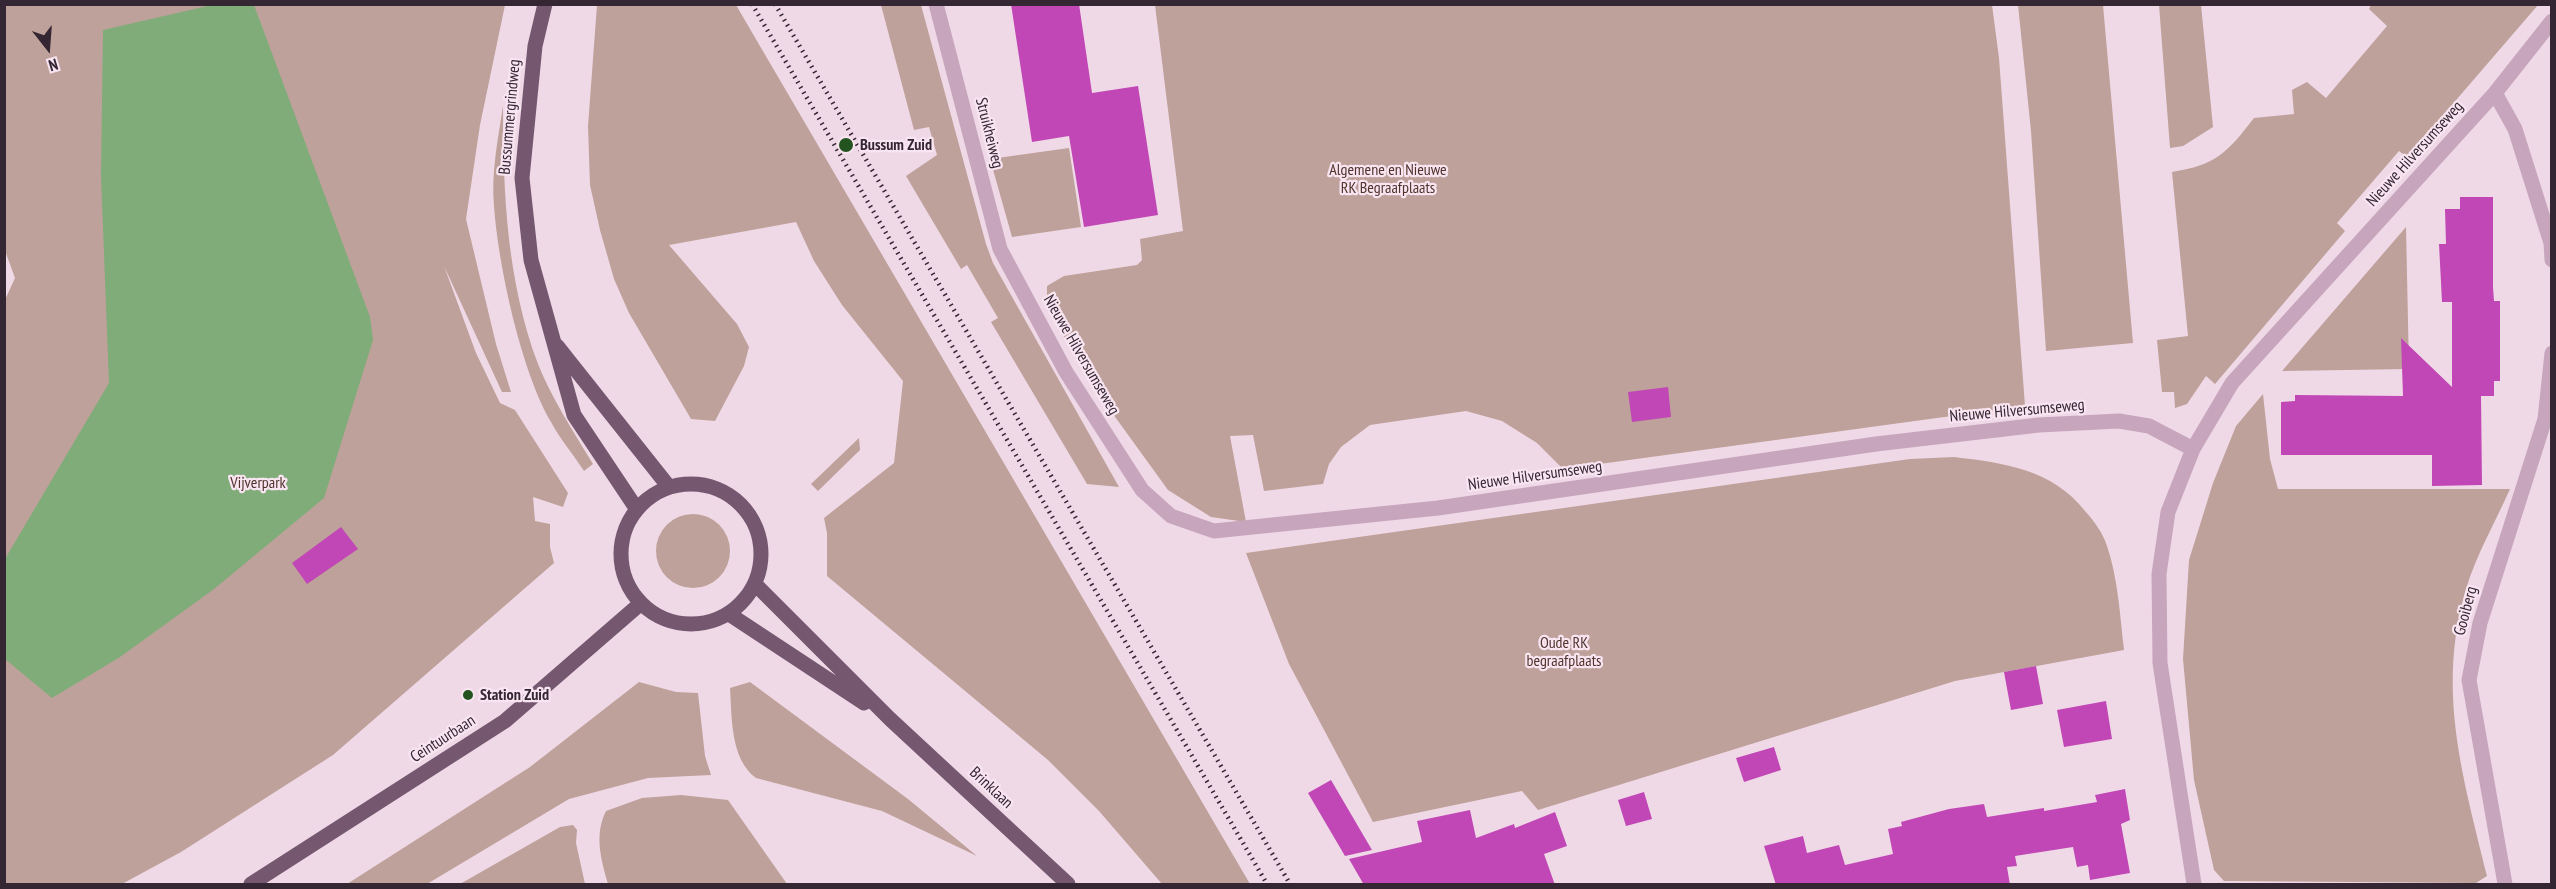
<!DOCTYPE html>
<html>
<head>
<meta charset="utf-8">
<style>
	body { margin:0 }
	#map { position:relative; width:2556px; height:889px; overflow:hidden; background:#f0d9e7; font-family:"PT Sans Narrow",sans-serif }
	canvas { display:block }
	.frame { position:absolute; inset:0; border:6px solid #342632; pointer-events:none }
	.north { position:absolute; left:18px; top:18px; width:60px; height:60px; -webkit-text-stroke:4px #f8e5f1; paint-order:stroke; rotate:163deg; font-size:16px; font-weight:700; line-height:24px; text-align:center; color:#342632 }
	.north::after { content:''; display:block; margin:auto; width:21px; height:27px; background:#342632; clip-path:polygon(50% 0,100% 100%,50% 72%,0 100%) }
</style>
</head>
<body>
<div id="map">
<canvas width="2556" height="889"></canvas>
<div class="frame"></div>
<div class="north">N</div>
</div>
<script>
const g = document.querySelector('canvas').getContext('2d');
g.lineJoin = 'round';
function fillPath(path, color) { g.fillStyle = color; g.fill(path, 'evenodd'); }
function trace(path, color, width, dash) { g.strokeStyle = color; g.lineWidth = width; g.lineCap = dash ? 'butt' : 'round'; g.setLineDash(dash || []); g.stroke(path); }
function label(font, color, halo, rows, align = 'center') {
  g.font = font + ' "PT Sans Narrow",sans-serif'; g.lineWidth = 4.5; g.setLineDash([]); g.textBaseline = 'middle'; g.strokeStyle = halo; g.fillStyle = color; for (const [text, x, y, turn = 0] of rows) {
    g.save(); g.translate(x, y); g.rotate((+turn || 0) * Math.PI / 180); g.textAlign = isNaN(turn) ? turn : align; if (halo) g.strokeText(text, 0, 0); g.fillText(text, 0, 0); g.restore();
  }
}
fillPath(new Path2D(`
	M 5,5 L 505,5 L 480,125 L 466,219 L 496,344 L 511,392 L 502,392 L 444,266 L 476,353 L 500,403 L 515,410 L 568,493 L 563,507 L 533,497 L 535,521 L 550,524 L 550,547 L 554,563 L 333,755 L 181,852 L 122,884 L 5,884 L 4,302 L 15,278 L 4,248 Z
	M 597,5 L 736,5 L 1250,884 L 1162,884 L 1099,811 L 1048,760 L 827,576 L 827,533 L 824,518 L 894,463 L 903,381 L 842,305 L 814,261 L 796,222 L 669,245 L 737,324 L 749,347 L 744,366 L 715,421 L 691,419 L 629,313 L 614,279 L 600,230 L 590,185 L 588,126 Z
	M 881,5 L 921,5 L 986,244 L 993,263 L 1119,487 L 1087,484 L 991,322 L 998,318 L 967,265 L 961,269 L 906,176 L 937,155 L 929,127 L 914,130 Z
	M 1155,5 L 1992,5 L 1999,58 L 2025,406 L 1563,469 L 1537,443 L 1502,421 L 1466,411 L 1370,425 L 1341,447 L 1329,464 L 1323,484 L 1264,491 L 1253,435 L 1230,436 L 1246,522 L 1211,517 L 1168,490 L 1105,403 L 1047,309 L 1047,286 L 1064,276 L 1137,265 L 1142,260 L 1140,239 L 1183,231 Z
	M 2018,5 L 2103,5 L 2133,343 L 2046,351 L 2031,131 Z
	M 2159,5 L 2201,5 L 2213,127 L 2183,146 L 2170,148 Z
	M 2371,5 L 2538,5 L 2407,157 L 2399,151 L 2337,223 L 2345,231 L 2215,384 L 2206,376 L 2187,404 L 2175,408 L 2174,392 L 2162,392 L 2157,340 L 2188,336 L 2172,172 C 2216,165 2227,153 2254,118 L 2294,114 L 2292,90 L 2307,82 L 2326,98 L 2387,26 L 2369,9 Z
	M 503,106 C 503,194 507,281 538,364 C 552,399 573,431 593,464 L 584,471 C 573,454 560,439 551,422 C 521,371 498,264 494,206 C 491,173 498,139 503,106 Z
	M 1069,148 L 1081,227 L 1012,237 L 990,159 Z
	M 2406,227 L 2409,369 L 2282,371 Z
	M 2263,394 L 2270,459 L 2278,489 L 2510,489 C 2496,521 2476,555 2466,589 C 2436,690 2463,777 2487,876 L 2476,883 L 2224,881 L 2214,870 L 2194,780 L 2183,659 L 2189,560 L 2213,483 L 2236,426 Z
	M 859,438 L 860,450 L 818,491 L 811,484 Z
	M 1954,457 C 2004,463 2052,469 2085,511 C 2094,521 2103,533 2107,546 C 2118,578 2120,616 2124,650 L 1955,681 L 1538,810 L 1522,791 L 1373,822 L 1289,664 L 1246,553 L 1910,459 Z
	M656 551a37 37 0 1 1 74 0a37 37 0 1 1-74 0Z
	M 639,682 L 676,692 L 698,693 L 705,756 L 711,775 L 648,778 L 569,799 L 427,884 L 347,884 L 530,767 Z
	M 750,682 L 908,799 L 977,856 L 882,811 L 756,778 C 730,759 732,717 730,688 Z
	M 681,795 L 728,800 L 787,884 L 608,884 C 601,859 594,835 606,811 L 642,798 Z
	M 573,825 L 577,830 L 576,843 L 585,884 L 460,884 L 560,827 Z`), '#bea19a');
fillPath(new Path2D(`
	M 212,5 L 254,5 L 370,317 L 373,340 L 324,498 L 214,589 L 120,657 L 52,698 L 5,659 L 5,559 L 109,383 L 101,175 L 103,30 Z`), '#7fac79');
fillPath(new Path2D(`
	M 1011,4 L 1079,4 L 1092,93 L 1138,86 L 1158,215 L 1084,227 L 1069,136 L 1032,142 Z
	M 2460,197 L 2493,197 L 2493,287 L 2494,301 L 2500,301 L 2500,381 L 2494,381 L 2494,396 L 2481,396 L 2482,485 L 2432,486 L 2432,455 L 2281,455 L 2281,402 L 2295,401 L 2295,395 L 2403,396 L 2401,338 L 2452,387 L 2452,302 L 2442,302 L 2439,244 L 2446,244 L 2445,209 L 2460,209 Z
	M 1668,387 L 1671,417 L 1632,422 L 1628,392 Z
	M 341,527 L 358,549 L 307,584 L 292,563 Z
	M 2036,666 L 2043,704 L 2011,710 L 2004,672 Z
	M 2106,701 L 2112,739 L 2064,747 L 2057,710 Z
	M 1774,747 L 1781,770 L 1744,782 L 1736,758 Z
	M 1331,780 L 1372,850 L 1345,856 L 1308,793 Z
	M 2125,789 L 2130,820 L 2121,824 L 2130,873 L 2090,880 L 2088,865 L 2077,867 L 2073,847 L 2015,856 L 2017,866 L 2007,867 L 2010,885 L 1776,885 L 1764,846 L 1803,836 L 1807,853 L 1839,845 L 1845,865 L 1893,854 L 1888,829 L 1902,826 L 1901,822 L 1949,809 L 1984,804 L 1987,817 L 2044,808 L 2044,811 L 2097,802 L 2095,795 Z
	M 1644,792 L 1652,819 L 1626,826 L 1618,800 Z
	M 1470,810 L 1476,838 L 1514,824 L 1515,828 L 1555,812 L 1567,846 L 1544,854 L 1555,885 L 1364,885 L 1349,859 L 1422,842 L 1417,821 Z`), '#c147b6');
trace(new Path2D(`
	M 936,4 L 1000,249 L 1066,372 L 1142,490 L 1171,516 L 1214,531 L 1438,508 L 1876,444 L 2039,425 L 2119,421 L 2149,426 L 2193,449
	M 2495,93 L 2515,129 L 2551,243 L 2552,260
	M 2194,884 L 2160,663 L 2159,574 L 2168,512 L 2193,449 L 2232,383 L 2495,93 L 2552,21
	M 2505,884 L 2469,680 L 2480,623 L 2545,419 L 2552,353`), '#c7a6bd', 15);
trace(new Path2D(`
	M 545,4 L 535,46 L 522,178 L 531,260 L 574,415 L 636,508
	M 557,346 L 669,487
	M621 554a70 70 0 1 1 140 0a70 70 0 1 1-140 0Z
	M 755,584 L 890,719 L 1068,884
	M 729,614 L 864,703
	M 251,884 L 505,721 L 640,604`), '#755870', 15);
trace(new Path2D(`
	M 752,4 L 1267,884
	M 775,4 L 1290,884`), '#342632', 4.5, [1.5, 4.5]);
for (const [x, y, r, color] of [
	[846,145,8,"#23531e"],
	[468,695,6,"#23531e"]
]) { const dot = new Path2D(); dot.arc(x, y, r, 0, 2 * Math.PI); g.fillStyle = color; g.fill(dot); trace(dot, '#f8e5f1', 2); }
label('16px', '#342632', '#f8e5f1', [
	["Bussummergrindweg",510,117,-85],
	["Struikheiweg",989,133,76],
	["Nieuwe Hilversumseweg",2415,154,-48],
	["Nieuwe Hilversumseweg",1081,355,60],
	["Nieuwe Hilversumseweg",2017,411,-5],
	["Nieuwe Hilversumseweg",1535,476,-8],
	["Gooiberg",2466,611,-75],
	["Ceintuurbaan",443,739,-33],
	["Brinklaan",991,788,43]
]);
label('bold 16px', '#342632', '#f8e5f1', [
	["Bussum Zuid",860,145],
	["Station Zuid",480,695]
], 'left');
label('16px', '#51332b', '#f8e5f1', [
	["Algemene en Nieuwe",1388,170],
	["RK Begraafplaats",1388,188],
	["Vijverpark",258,483],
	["Oude RK",1564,643],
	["begraafplaats",1564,661]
]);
</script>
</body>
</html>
